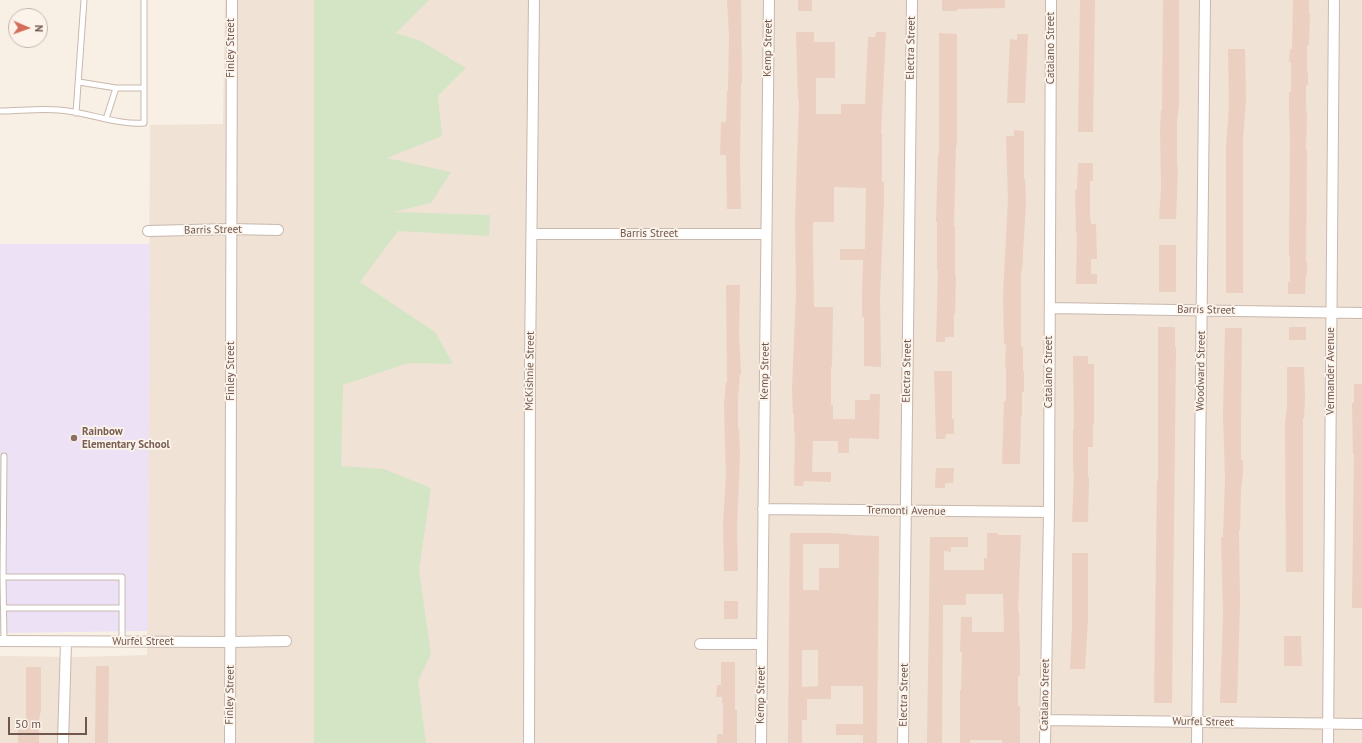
<!DOCTYPE html>
<html>
<head>
<meta charset="utf-8">
<style>
	body { margin:0 }
	#map { position:relative; width:1362px; height:743px; overflow:hidden; background:#f9f0e5; font-family:"PT Sans",sans-serif }
	canvas { display:block }
	.north { position:absolute; left:8px; top:8px; width:40px; height:40px; box-sizing:border-box; background:#fcf4eb; border:1px solid #c4b5ac; border-radius:50%; rotate:92deg; font-size:11px; font-weight:700; line-height:16px; text-align:center; color:#6f574e }
	.north::after { content:''; display:block; margin:auto; width:14px; height:18px; background:#d46d5a; clip-path:polygon(50% 0,100% 100%,50% 72%,0 100%) }
	.scale { position:absolute; left:8px; top:717px; width:79px; height:18px; box-sizing:border-box; border:2px solid #6f574e; border-top:0; padding-left:5px; font-size:12px; line-height:14px; white-space:nowrap; color:#6f574e; -webkit-text-stroke:3px #fcf4eb; paint-order:stroke }
</style>
</head>
<body>
<div id="map">
<canvas width="1362" height="743"></canvas>
<div class="north">N</div>
<div class="scale">50 m</div>
</div>
<script>
const g = document.querySelector('canvas').getContext('2d');
g.lineJoin = 'round';
function fillPath(path, color) { g.fillStyle = color; g.fill(path, 'evenodd'); }
function trace(path, color, width, dash) { g.strokeStyle = color; g.lineWidth = width; g.lineCap = dash ? 'butt' : 'round'; g.setLineDash(dash || []); g.stroke(path); }
function label(font, color, halo, rows, align = 'center') {
  g.font = font + ' "PT Sans",sans-serif'; g.lineWidth = 3.5; g.setLineDash([]); g.textBaseline = 'middle'; g.strokeStyle = halo; g.fillStyle = color; for (const [text, x, y, turn = 0] of rows) {
    g.save(); g.translate(x, y); g.rotate((+turn || 0) * Math.PI / 180); g.textAlign = isNaN(turn) ? turn : align; if (halo) g.strokeText(text, 0, 0); g.fillText(text, 0, 0); g.restore();
  }
}
fillPath(new Path2D(`
	M 225,0 L 1362,0 L 1362,743 L 0,743 L 0,656 L 79,657 L 147,655 L 150,125 L 223,124 Z`), '#f0e2d5');
fillPath(new Path2D(`
	M 0,244 L 150,244 L 148,631 L 0,633 Z`), '#ede2f5');
fillPath(new Path2D(`
	M 314,0 L 429,0 L 396,33 L 421,41 L 466,68 L 438,96 L 442,136 L 387,158 L 451,172 L 431,203 L 394,212 L 490,215 L 489,236 L 398,231 L 360,282 L 435,332 L 453,364 L 408,363 L 343,385 L 341,466 L 384,469 L 431,488 L 419,570 L 431,654 L 418,681 L 426,743 L 314,743 Z`), '#d4e5c6');
fillPath(new Path2D(`
	M 727,0 L 741,0 L 742,83 L 741,83 L 740,162 L 741,209 L 727,209 L 726,155 L 720,155 L 721,122 L 726,122 L 727,91 L 728,91 L 729,35 Z
	M 798,0 L 812,0 L 812,11 L 798,11 Z
	M 942,0 L 1005,0 L 1005,8 L 957,9 L 957,11 L 942,11 Z
	M 1080,0 L 1095,0 L 1093,132 L 1078,132 Z
	M 1163,0 L 1179,0 L 1179,103 L 1177,122 L 1177,167 L 1178,167 L 1176,219 L 1159,219 L 1161,187 L 1160,129 L 1161,110 L 1162,110 Z
	M 1293,0 L 1309,0 L 1309,14 L 1310,14 L 1309,45 L 1307,45 L 1307,73 L 1308,73 L 1308,85 L 1306,85 L 1306,111 L 1307,111 L 1306,150 L 1307,150 L 1306,262 L 1307,262 L 1307,275 L 1306,275 L 1305,294 L 1288,294 L 1288,282 L 1290,282 L 1290,256 L 1289,256 L 1290,143 L 1289,104 L 1289,92 L 1291,92 L 1291,62 L 1289,62 L 1290,49 L 1292,49 Z
	M 796,32 L 814,32 L 814,42 L 835,42 L 835,78 L 816,78 L 816,114 L 841,114 L 841,104 L 865,104 L 868,37 L 875,37 L 876,32 L 886,32 L 881,134 L 882,134 L 882,182 L 884,182 L 884,201 L 880,297 L 881,367 L 864,366 L 864,317 L 862,317 L 862,294 L 863,260 L 840,260 L 840,249 L 865,249 L 866,188 L 834,187 L 834,222 L 813,222 L 813,248 L 814,307 L 833,307 L 832,367 L 831,367 L 831,405 L 833,405 L 833,419 L 855,419 L 855,400 L 870,400 L 870,394 L 880,394 L 879,439 L 849,438 L 849,453 L 838,453 L 838,441 L 813,441 L 812,472 L 831,472 L 831,482 L 804,481 L 803,486 L 794,486 L 795,433 L 794,433 L 794,414 L 793,414 L 792,389 L 796,293 L 795,220 L 799,100 L 798,100 Z
	M 939,33 L 957,34 L 957,145 L 956,145 L 954,226 L 955,226 L 955,275 L 956,275 L 955,314 L 954,314 L 954,337 L 945,337 L 945,342 L 936,342 L 938,270 L 937,270 L 937,222 L 936,222 L 938,154 L 939,154 Z
	M 1017,34 L 1028,34 L 1025,103 L 1007,103 L 1010,39 L 1017,40 Z
	M 1228,49 L 1245,49 L 1246,101 L 1243,139 L 1243,293 L 1226,293 L 1226,146 L 1229,107 Z
	M 1014,130 L 1024,131 L 1024,179 L 1025,179 L 1026,203 L 1022,271 L 1021,271 L 1021,347 L 1023,347 L 1023,371 L 1024,371 L 1024,392 L 1022,392 L 1022,416 L 1021,416 L 1020,464 L 1002,464 L 1004,401 L 1006,401 L 1006,367 L 1005,367 L 1006,344 L 1004,344 L 1003,295 L 1008,199 L 1006,136 L 1014,136 Z
	M 1078,163 L 1093,163 L 1093,181 L 1090,181 L 1090,216 L 1091,224 L 1096,224 L 1097,259 L 1091,259 L 1091,274 L 1097,274 L 1097,284 L 1076,284 L 1077,233 L 1076,233 L 1075,190 L 1077,190 Z
	M 1159,245 L 1176,245 L 1176,292 L 1159,292 Z
	M 726,285 L 740,285 L 739,334 L 741,374 L 740,374 L 738,400 L 738,429 L 739,429 L 740,454 L 737,528 L 738,571 L 724,571 L 723,523 L 726,477 L 724,405 L 726,382 L 727,382 Z
	M 1158,327 L 1175,327 L 1175,347 L 1176,347 L 1172,703 L 1154,703 L 1157,481 L 1158,481 Z
	M 1289,327 L 1306,327 L 1306,340 L 1289,340 Z
	M 1225,328 L 1242,328 L 1241,421 L 1241,460 L 1243,460 L 1243,472 L 1241,491 L 1240,530 L 1239,530 L 1240,606 L 1237,703 L 1220,703 L 1223,613 L 1221,537 L 1223,537 L 1225,479 L 1223,414 Z
	M 1073,356 L 1088,356 L 1088,364 L 1094,364 L 1094,424 L 1093,424 L 1093,447 L 1088,447 L 1088,477 L 1089,477 L 1088,522 L 1072,522 L 1074,471 L 1073,471 L 1073,429 L 1074,429 Z
	M 1287,367 L 1304,367 L 1305,398 L 1304,418 L 1303,418 L 1303,572 L 1286,572 L 1285,424 L 1287,406 Z
	M 934,371 L 952,371 L 952,419 L 954,419 L 954,434 L 946,434 L 945,439 L 936,439 Z
	M 1354,384 L 1362,384 L 1362,608 L 1352,608 L 1354,454 L 1353,454 L 1352,403 L 1354,403 Z
	M 936,468 L 954,468 L 953,483 L 945,483 L 945,488 L 935,488 Z
	M 790,533 L 828,533 L 849,534 L 849,535 L 879,536 L 877,743 L 863,743 L 863,735 L 836,735 L 836,724 L 863,724 L 863,686 L 831,686 L 831,699 L 807,699 L 807,720 L 802,720 L 802,743 L 788,743 ZM 803,544 L 839,544 L 839,568 L 819,568 L 819,590 L 803,590 ZM 802,650 L 818,650 L 818,686 L 802,687 Z
	M 987,533 L 998,533 L 998,535 L 1021,535 L 1018,612 L 1019,612 L 1020,658 L 1020,676 L 1018,676 L 1018,706 L 1020,706 L 1020,743 L 1002,743 L 1002,740 L 970,740 L 970,743 L 960,743 L 960,690 L 961,690 L 962,652 L 960,652 L 961,617 L 972,617 L 972,632 L 1004,632 L 1003,594 L 966,594 L 966,605 L 943,605 L 942,743 L 927,743 L 930,537 L 968,537 L 968,547 L 951,547 L 951,552 L 944,551 L 944,570 L 984,570 L 984,558 L 987,558 Z
	M 1072,553 L 1088,553 L 1088,620 L 1085,669 L 1070,669 L 1072,627 Z
	M 724,601 L 738,601 L 738,619 L 724,619 Z
	M 1284,636 L 1301,636 L 1302,666 L 1284,666 Z
	M 721,662 L 735,662 L 735,710 L 737,710 L 737,743 L 717,743 L 717,734 L 723,734 L 723,703 L 722,703 L 722,697 L 716,697 L 717,685 L 721,685 Z
	M 96,666 L 109,666 L 108,743 L 95,743 Z
	M 26,667 L 41,667 L 41,710 L 39,720 L 39,743 L 18,743 L 18,730 L 26,730 Z`), '#ebcfc1');
const service = new Path2D(`
	M 79,82 L 116,88 L 144,88
	M 0,111 C 19,111 40,108 59,110 C 88,112 115,125 144,123 L 144,0
	M 76,113 L 84,0
	M 106,119 L 116,88
	M 3,577 L 4,456
	M 4,608 L 122,608
	M 4,640 L 3,577 L 122,577 L 122,642`);
const minor = new Path2D(`
	M 148,231 L 230,229 L 278,230
	M 532,234 L 766,234
	M 1050,308 L 1362,313
	M 763,509 L 1049,512
	M 0,641 L 231,642 L 286,641
	M 700,644 L 762,644
	M 1045,720 L 1362,724
	M 63,743 L 66,642
	M 230,743 L 232,0
	M 529,743 L 530,363 L 534,0
	M 761,743 L 769,0
	M 903,743 L 912,0
	M 1045,743 L 1049,512 L 1051,0
	M 1197,743 L 1205,0
	M 1328,743 L 1334,0`);
trace(service, '#c9b8ad', 7);
trace(minor, '#c9b8ad', 12);
trace(service, '#fff', 5);
trace(minor, '#fff', 10);
for (const [x, y, r, color] of [
	[74,438,4,"#8d6e63"]
]) { const dot = new Path2D(); dot.arc(x, y, r, 0, 2 * Math.PI); g.fillStyle = color; g.fill(dot); trace(dot, '#fcf4eb', 1.5); }
label('11px', '#6f574e', '#fcf4eb', [
	["Finley Street",231,48,-90],
	["Kemp Street",768,48,-89],
	["Electra Street",911,48,-89],
	["Catalano Street",1051,48,-90],
	["Barris Street",213,230,-1],
	["Barris Street",649,234],
	["Barris Street",1206,310,1],
	["Finley Street",231,371,-90],
	["McKishnie Street",530,371,-89],
	["Kemp Street",765,371,-89],
	["Electra Street",907,371,-89],
	["Woodward Street",1201,371,-89],
	["Vermander Avenue",1331,371,-90],
	["Catalano Street",1049,372,-90],
	["Tremonti Avenue",906,511,1],
	["Wurfel Street",143,642],
	["Finley Street",230,695,-89],
	["Kemp Street",761,695,-89],
	["Electra Street",904,695,-89],
	["Catalano Street",1045,695,-89],
	["Wurfel Street",1203,722,1]
]);
label('bold 11px', '#785e54', '#fcf4eb', [
	["Rainbow",82,432],
	["Elementary School",82,445]
], 'left');
</script>
</body>
</html>
